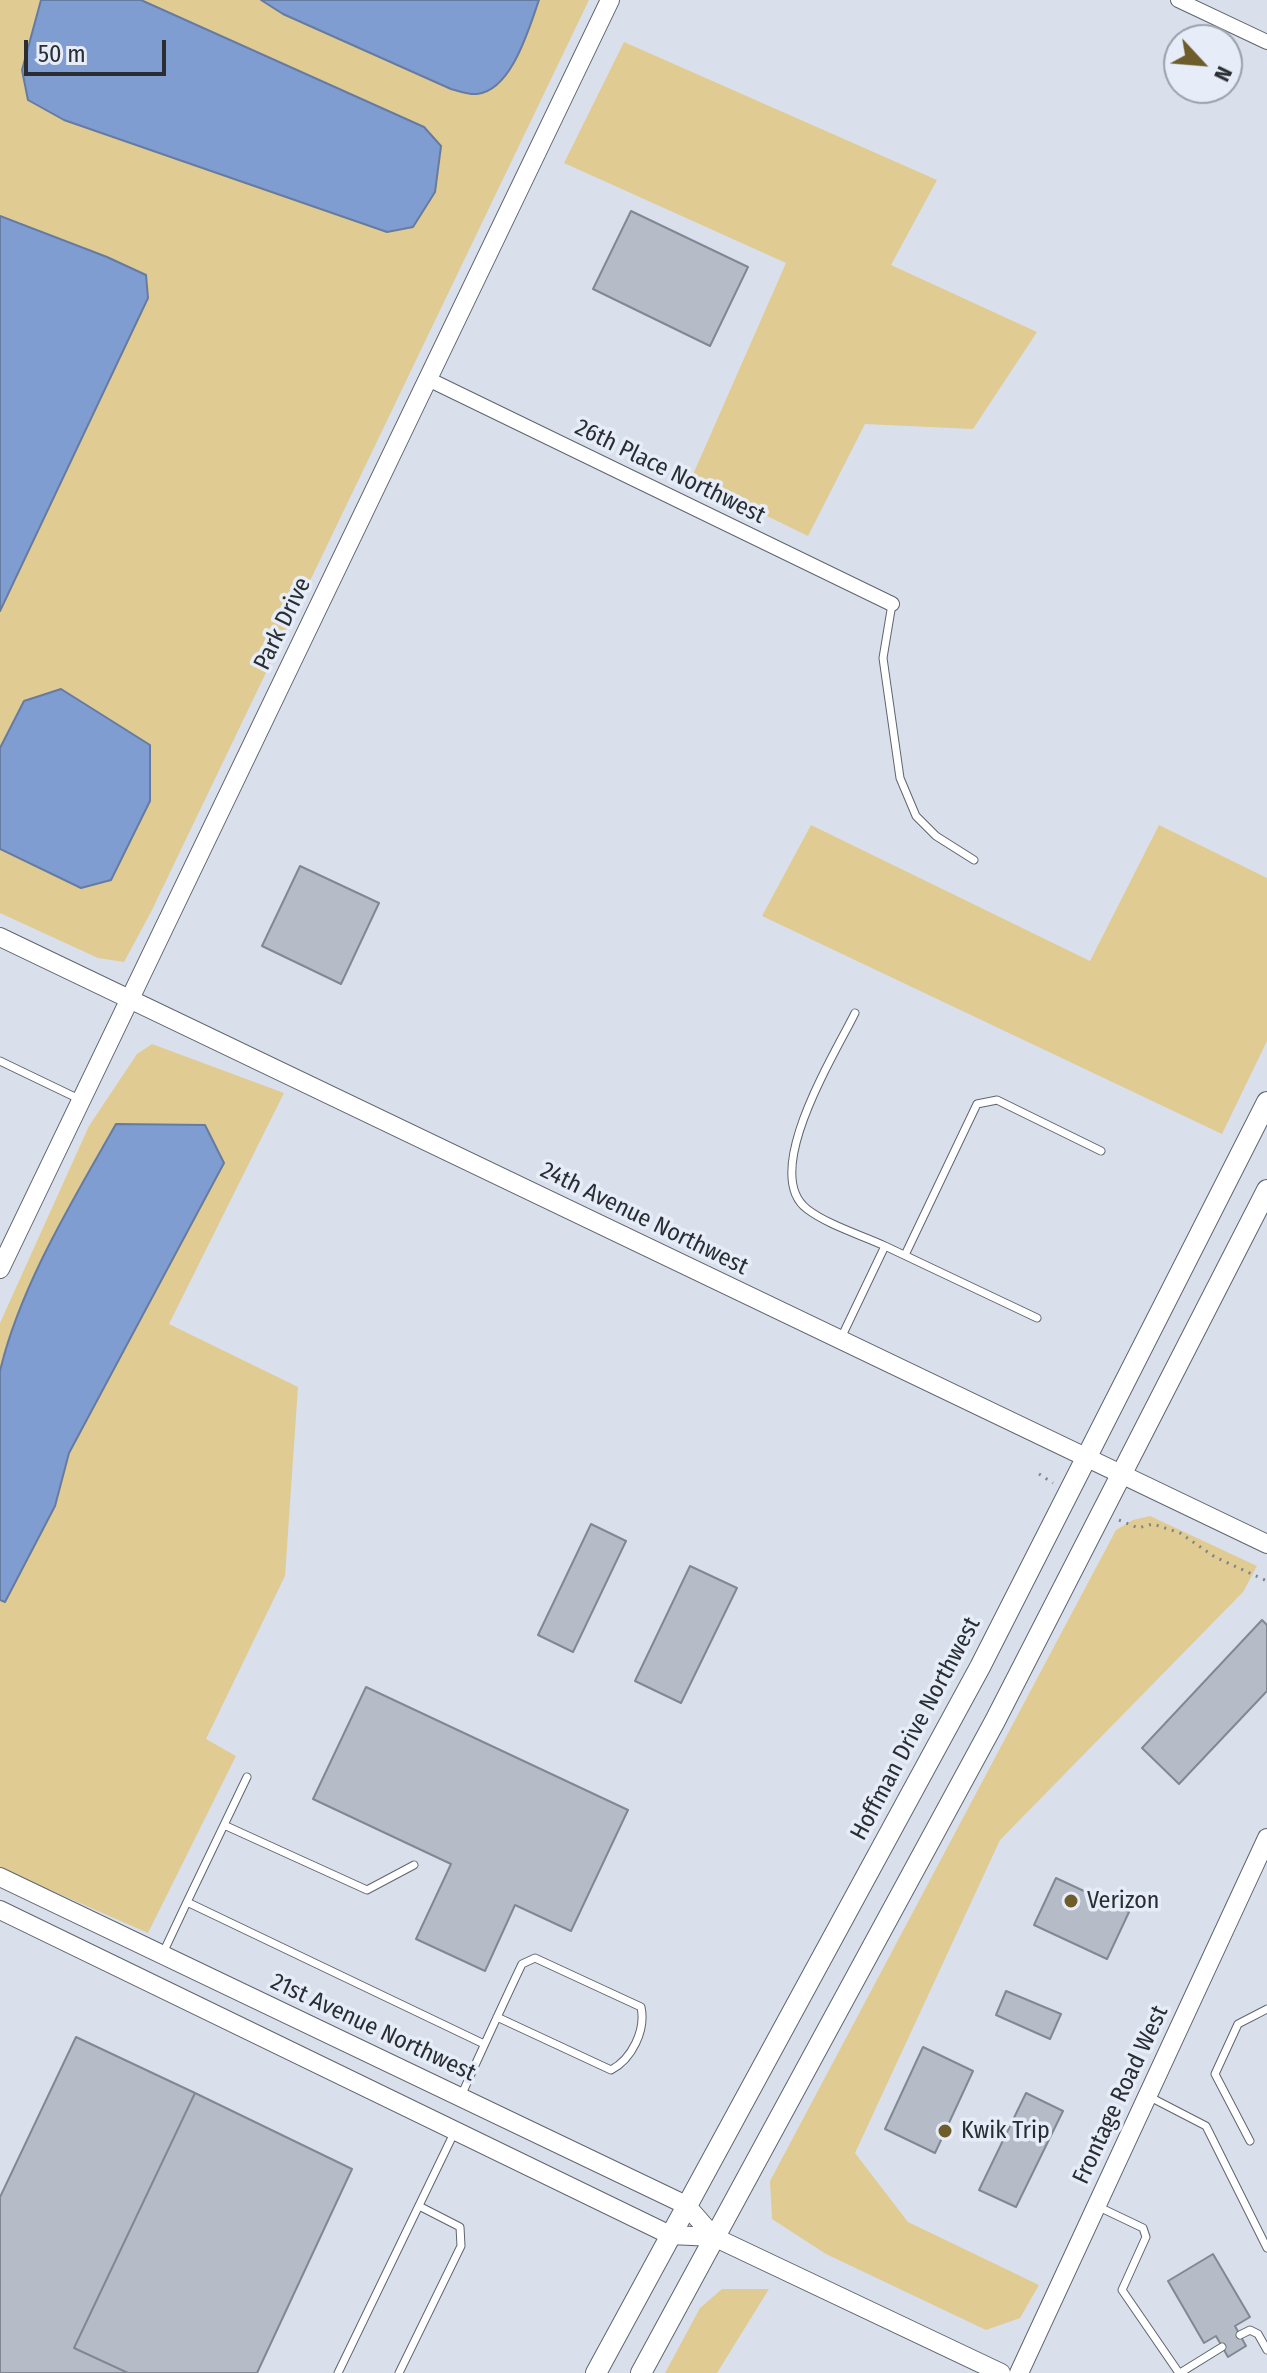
<!DOCTYPE html>
<html>
<head>
<meta charset="utf-8">
<style>
	body { margin:0 }
	#map { position:relative; width:1267px; height:2373px; overflow:hidden; background:#d9e0ec; font-family:"Fira Sans Condensed",sans-serif }
	canvas { display:block }
	.north { position:absolute; left:1163px; top:24px; width:80px; height:80px; box-sizing:border-box; background:#e6edf9; border:2px solid #9ba0a9; border-radius:50%; rotate:116deg; font-size:22px; font-weight:700; line-height:32px; text-align:center; color:#2a2d31 }
	.north::after { content:''; display:block; margin:auto; width:28px; height:36px; background:#6e5d2b; clip-path:polygon(50% 0,100% 100%,50% 72%,0 100%) }
	.scale { position:absolute; left:24px; top:40px; width:142px; height:36px; box-sizing:border-box; border:4px solid #2a2d31; border-top:0; padding-left:10px; font-size:24px; line-height:28px; white-space:nowrap; color:#2a2d31; -webkit-text-stroke:6px #e6edf9; paint-order:stroke }
</style>
</head>
<body>
<div id="map">
<canvas width="1267" height="2373"></canvas>
<div class="north">N</div>
<div class="scale">50 m</div>
</div>
<script>
const g = document.querySelector('canvas').getContext('2d');
g.lineJoin = 'round';
function fillPath(path, color) { g.fillStyle = color; g.fill(path, 'evenodd'); }
function trace(path, color, width, dash) { g.strokeStyle = color; g.lineWidth = width; g.lineCap = dash ? 'butt' : 'round'; g.setLineDash(dash || []); g.stroke(path); }
function label(font, color, halo, rows, align = 'center') {
  g.font = font + ' "Fira Sans Condensed",sans-serif'; g.lineWidth = 7; g.setLineDash([]); g.textBaseline = 'middle'; g.strokeStyle = halo; g.fillStyle = color; for (const [text, x, y, turn = 0] of rows) {
    g.save(); g.translate(x, y); g.rotate((+turn || 0) * Math.PI / 180); g.textAlign = isNaN(turn) ? turn : align; if (halo) g.strokeText(text, 0, 0); g.fillText(text, 0, 0); g.restore();
  }
}
fillPath(new Path2D(`
	M 0,0 L 589,0 L 151,912 L 124,962 L 98,958 L 0,913 Z
	M 624,42 L 937,180 L 891,265 L 1037,332 L 973,429 L 865,424 L 808,536 L 691,479 L 786,263 L 564,163 Z
	M 811,825 L 1090,961 L 1159,825 L 1267,878 L 1267,1041 L 1222,1134 L 762,916 Z
	M 152,1044 L 284,1093 L 169,1324 L 298,1387 L 285,1576 L 206,1739 L 236,1756 L 148,1933 L 0,1868 L 0,1323 L 89,1126 L 137,1054 Z
	M 1150,1516 L 1257,1566 L 1243,1592 L 1000,1840 L 855,2153 L 908,2222 L 1039,2285 L 1020,2318 L 986,2330 L 826,2254 L 772,2219 L 770,2181 L 1116,1530 L 1133,1520 Z
	M 722,2289 L 769,2289 L 717,2373 L 665,2373 L 700,2308 Z`), '#e0cb93');
const water = new Path2D(`
	M 41,0 L 141,0 L 424,127 L 441,146 L 435,192 L 413,227 L 387,232 L 64,120 L 28,100 L 22,70 Z
	M 261,0 L 539,0 C 529,28 512,90 477,94 C 469,95 459,91 451,89 L 283,14 Z
	M 0,216 L 107,257 L 146,275 L 148,298 L 0,611 Z
	M 61,689 L 150,745 L 150,801 L 111,880 L 81,888 L 0,849 L 0,748 L 24,701 Z
	M 116,1124 L 205,1125 L 224,1163 L 69,1453 L 55,1506 L 5,1602 L 0,1600 L 0,1371 C 20,1286 73,1200 116,1124 Z`);
fillPath(water, '#809dd1');
trace(water, '#667ba1', 2);
const building = new Path2D(`
	M 631,211 L 748,267 L 710,346 L 593,289 Z
	M 300,866 L 379,903 L 341,984 L 262,946 Z
	M 591,1524 L 626,1541 L 573,1652 L 538,1635 Z
	M 690,1566 L 737,1588 L 681,1703 L 635,1681 Z
	M 1262,1620 L 1267,1625 L 1267,1691 L 1179,1784 L 1142,1748 Z
	M 366,1687 L 628,1810 L 571,1931 L 515,1905 L 485,1971 L 416,1939 L 451,1864 L 313,1799 Z
	M 1056,1878 L 1129,1912 L 1107,1959 L 1034,1925 Z
	M 1006,1991 L 1061,2014 L 1050,2039 L 996,2015 Z
	M 76,2037 L 195,2093 L 74,2348 L 128,2373 L 0,2373 L 0,2197 Z
	M 923,2047 L 973,2071 L 935,2153 L 885,2129 Z
	M 195,2093 L 352,2169 L 257,2373 L 128,2373 L 74,2348 Z
	M 1026,2093 L 1063,2111 L 1016,2207 L 979,2190 Z
	M 1213,2254 L 1250,2317 L 1235,2326 L 1246,2346 L 1228,2357 L 1216,2336 L 1204,2343 L 1168,2281 Z`);
fillPath(building, '#b5bcc8');
trace(building, '#828893', 2);
const service = new Path2D(`
	M 892,604 L 883,658 L 900,778 L 916,816 L 936,836 L 974,860
	M 0,1061 L 79,1099
	M 885,1246 L 1037,1318
	M 905,1255 L 977,1104 L 997,1100 L 1101,1151
	M 841,1338 L 885,1246 C 861,1235 828,1225 807,1209 C 760,1173 835,1054 855,1013
	M 224,1825 L 367,1890 L 414,1865
	M 187,1902 L 247,1777
	M 163,1953 L 187,1902 L 484,2044
	M 461,2096 C 481,2052 501,2008 522,1964 L 535,1958 L 641,2007 C 646,2030 632,2059 611,2070 L 497,2017
	M 1148,2096 L 1206,2126 L 1267,2248
	M 1250,2141 L 1215,2074 L 1238,2024 L 1267,2009
	M 1099,2207 L 1143,2228 L 1146,2237 L 1122,2290 L 1179,2373
	M 1240,2335 L 1250,2330 L 1258,2334 L 1267,2350
	M 338,2373 L 455,2131
	M 399,2373 L 461,2246 L 460,2227 L 419,2206
	M 1180,2373 L 1222,2347`);
const minor = new Path2D(`
	M 1178,0 L 1267,42
	M 428,379 L 892,604`);
const tertiary = new Path2D(`
	M 0,937 L 1267,1544
	M 0,1269 L 610,0
	M 0,1877 L 686,2205 L 714,2237
	M 0,1910 L 670,2235 L 714,2237 L 1001,2373
	M 1019,2373 L 1267,1838`);
const secondary = new Path2D(`
	M 596,2373 L 980,1667 L 1267,1102
	M 641,2373 L 995,1721 L 1267,1190`);
trace(service, '#5f656f', 9);
trace(minor, '#5f656f', 16);
trace(tertiary, '#5f656f', 20);
trace(secondary, '#5f656f', 22);
trace(new Path2D(`
	M 1039,1474 L 1053,1483
	M 1119,1520 L 1138,1528 L 1153,1524 L 1180,1533 L 1215,1557 L 1267,1581`), '#7f848c', 3, [2, 6]);
trace(service, '#fff', 7);
trace(minor, '#fff', 14);
trace(tertiary, '#fff', 18);
trace(secondary, '#fff', 20);
for (const [x, y, r, color] of [
	[1071,1901,8,"#6e5d2b"],
	[945,2131,8,"#6e5d2b"]
]) { const dot = new Path2D(); dot.arc(x, y, r, 0, 2 * Math.PI); g.fillStyle = color; g.fill(dot); trace(dot, '#e6edf9', 3); }
label('24px', '#2a2d31', '#e6edf9', [
	["26th Place Northwest",670,472,26],
	["Park Drive",283,624,-64],
	["24th Avenue Northwest",644,1219,26],
	["Hoffman Drive Northwest",916,1729,-62],
	["21st Avenue Northwest",373,2028,25],
	["Frontage Road West",1121,2095,-65]
]);
label('24px', '#2a2d31', '#e6edf9', [
	["Verizon",1087,1901],
	["Kwik Trip",961,2131]
], 'left');
</script>
</body>
</html>
